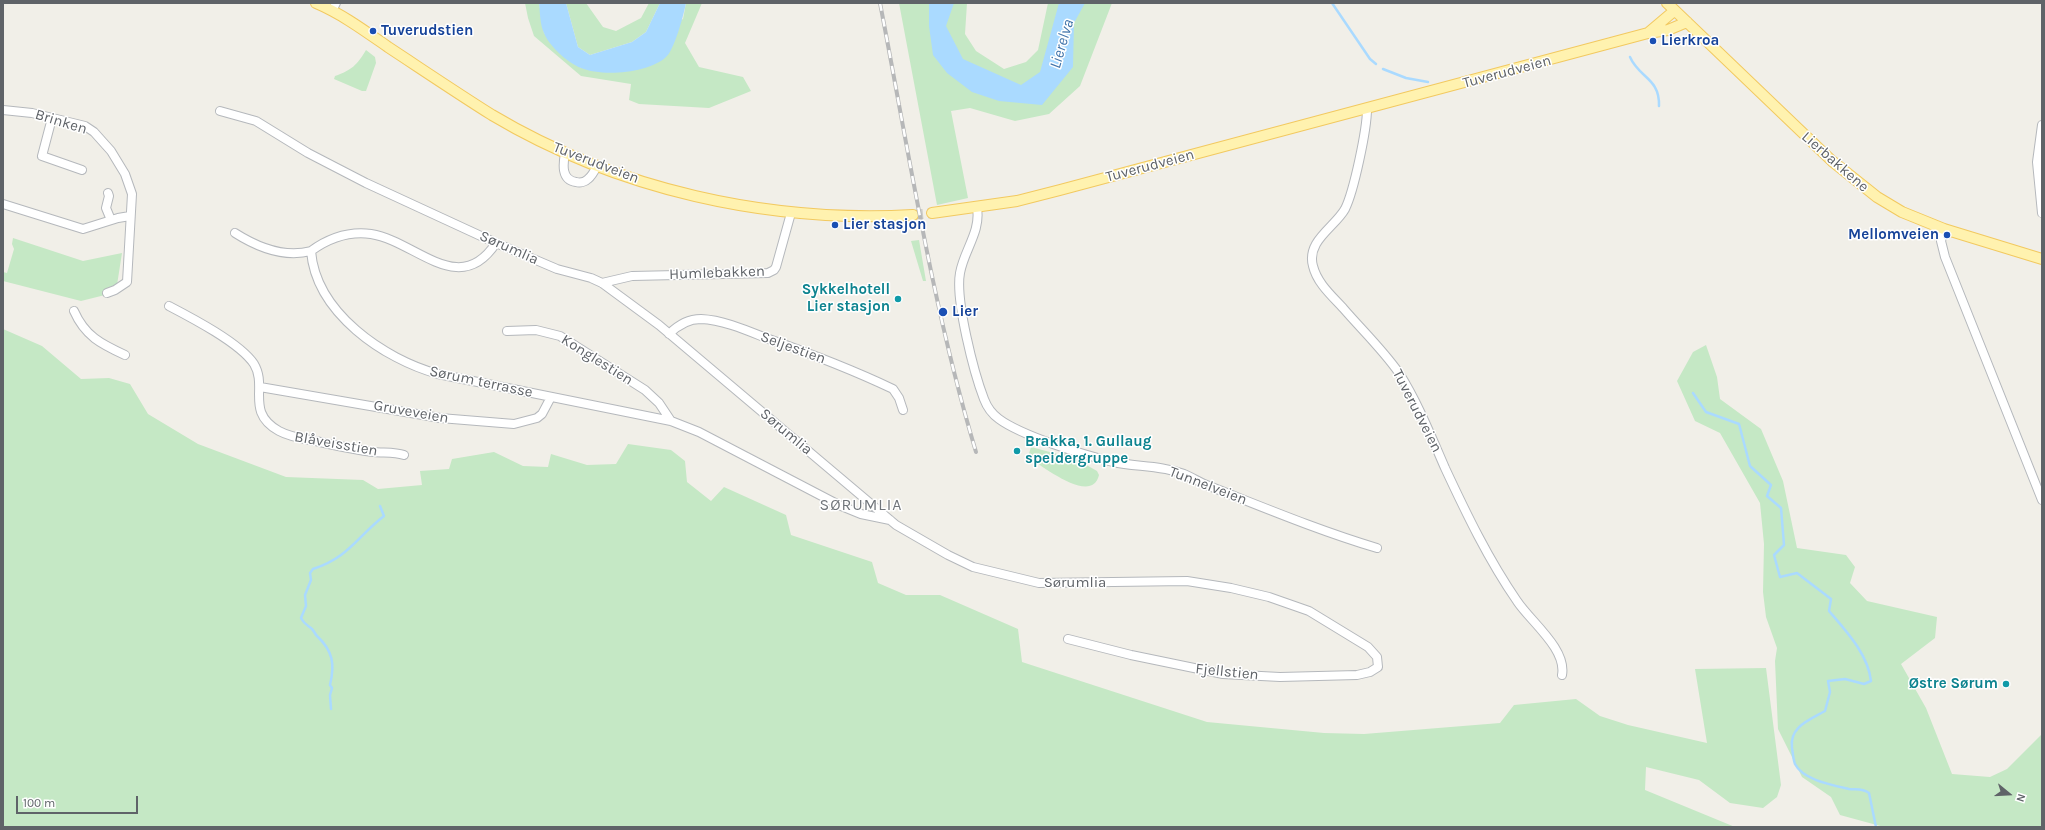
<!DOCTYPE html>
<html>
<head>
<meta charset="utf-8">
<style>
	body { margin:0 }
	#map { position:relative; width:2045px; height:830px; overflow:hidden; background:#f1efe8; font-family:Karla,sans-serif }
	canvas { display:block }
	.frame { position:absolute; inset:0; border:4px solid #5f6368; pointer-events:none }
	.north { position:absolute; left:1989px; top:774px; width:40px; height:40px; -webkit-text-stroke:3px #fff; paint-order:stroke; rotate:108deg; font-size:11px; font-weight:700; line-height:16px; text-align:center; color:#5f6368 }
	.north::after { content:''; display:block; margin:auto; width:14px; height:18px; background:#5f6368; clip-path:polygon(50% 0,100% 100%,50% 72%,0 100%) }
	.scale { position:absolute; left:16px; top:796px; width:122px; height:18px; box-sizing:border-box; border:2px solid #5f6368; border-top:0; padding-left:5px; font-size:12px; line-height:14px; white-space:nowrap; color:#5f6368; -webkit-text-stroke:3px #fff; paint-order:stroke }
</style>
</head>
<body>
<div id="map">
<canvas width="2045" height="830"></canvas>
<div class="frame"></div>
<div class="north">N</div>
<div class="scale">100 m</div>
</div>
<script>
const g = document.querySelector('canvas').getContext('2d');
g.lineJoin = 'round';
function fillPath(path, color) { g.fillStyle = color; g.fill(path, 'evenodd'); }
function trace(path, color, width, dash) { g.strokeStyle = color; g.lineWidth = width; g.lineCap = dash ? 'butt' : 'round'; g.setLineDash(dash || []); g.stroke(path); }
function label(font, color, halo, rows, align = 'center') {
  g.font = font + ' Karla,sans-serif'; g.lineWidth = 3; g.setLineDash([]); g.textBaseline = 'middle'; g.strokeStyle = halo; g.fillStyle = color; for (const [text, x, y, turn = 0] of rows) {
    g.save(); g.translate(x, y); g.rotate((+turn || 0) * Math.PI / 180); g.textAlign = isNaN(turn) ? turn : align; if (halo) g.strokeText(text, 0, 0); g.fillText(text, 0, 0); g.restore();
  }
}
fillPath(new Path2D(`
	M 525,3 L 539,3 L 544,33 L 581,68 L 683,19 L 686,3 L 702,3 L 685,43 L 699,67 L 743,77 L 751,91 L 709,108 L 639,104 L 629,100 L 631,84 L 581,76 L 534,36 L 528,18 Z
	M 566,3 L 586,3 L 603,27 L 616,31 L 641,18 L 649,3 L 660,3 L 646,32 L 632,42 L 590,55 L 578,47 Z
	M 899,3 L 967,3 L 965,34 L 976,51 L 1004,69 L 1026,62 L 1038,50 L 1048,3 L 1112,3 L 1080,86 L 1049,114 L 1015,121 L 970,108 L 951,111 L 968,198 L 937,205 Z
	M 366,50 L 375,57 L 376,63 L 366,91 L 362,91 L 334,79 L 335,76 C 352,70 357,65 366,50 Z
	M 13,238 L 83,261 L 122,253 L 117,285 L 113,293 L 81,301 L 3,281 L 3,272 L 7,273 L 14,249 L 12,244 Z
	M 919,240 L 926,281 L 923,281 L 911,241 Z
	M 3,329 L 42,346 L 81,379 L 109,378 L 130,384 L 148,414 L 198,444 L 286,477 L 363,480 L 378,489 L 422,485 L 420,471 L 449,469 L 452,459 L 494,452 L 523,466 L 548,467 L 551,454 L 587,465 L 616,464 L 628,444 L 671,450 L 685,461 L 687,482 L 711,501 L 724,487 L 786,515 L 791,535 L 872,562 L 878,583 L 906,595 L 940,595 L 1018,629 L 1022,662 L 1207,722 L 1324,733 L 1364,734 L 1500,723 L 1514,705 L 1576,699 L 1600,716 L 1628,725 L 1707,743 L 1695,669 L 1766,668 L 1781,785 L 1777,797 L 1763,808 L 1730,803 L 1699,780 L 1646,767 L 1645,790 L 1735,827 L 3,827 Z
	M 1706,345 L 1717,377 L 1720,399 L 1761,429 L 1783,481 L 1797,548 L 1846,555 L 1855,567 L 1850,583 L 1867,601 L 1937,617 L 1935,638 L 1901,664 L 1926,708 L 1952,774 L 1990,777 L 2007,769 L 2042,734 L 2042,827 L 1884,827 L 1840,815 L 1831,797 L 1802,777 L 1778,729 L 1775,661 L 1777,648 L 1766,617 L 1763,592 L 1764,544 L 1760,503 L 1720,433 L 1695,421 L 1677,381 L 1693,352 Z
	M 1031,447 L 1061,455 L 1063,450 L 1068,451 L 1067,454 L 1097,471 L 1099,475 C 1092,506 1041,465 1028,457 Z`), '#c5e8c5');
fillPath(new Path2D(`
	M 539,3 L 566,3 L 578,47 L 590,55 L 632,42 L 646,32 L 660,3 L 686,3 C 684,14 674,51 666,57 C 649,73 603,77 581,68 C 568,63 549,46 544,33 C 540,25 540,12 539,3 Z
	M 929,3 L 954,3 L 946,26 L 963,59 L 1021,85 L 1040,72 L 1059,3 L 1085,3 L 1074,23 L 1073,67 L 1042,105 L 999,101 L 972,92 L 947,73 L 933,55 L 929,26 Z`), '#aadaff');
trace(new Path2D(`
	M 1332,3 L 1370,59 L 1376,64
	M 1630,57 C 1639,78 1660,78 1659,106
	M 1383,69 L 1406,78 L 1428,82
	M 1693,393 L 1706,412 L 1739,424 L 1750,466 L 1771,485 L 1767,496 L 1781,508 L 1784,545 L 1774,555 L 1780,577 L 1797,573 L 1831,599 L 1829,611 C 1846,631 1868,654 1871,681 L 1864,684 L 1845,679 L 1828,681 L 1830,692 L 1825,711 C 1809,720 1789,727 1792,748 C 1793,753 1793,759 1795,764 C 1803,780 1832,785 1849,789 C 1856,790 1862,788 1869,793 L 1876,827
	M 331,709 L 330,695 L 332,688 L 330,685 C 335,664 333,651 317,636 C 315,634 314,631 312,629 C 307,625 304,624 301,618 L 306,606 L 305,595 L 311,580 L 310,573 L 313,569 C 348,558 357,537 384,516 L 380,506`), '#aadaff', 2.5);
trace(new Path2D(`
	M 913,215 L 932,213`), '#ccccc8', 10, [10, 5]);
const minor = new Path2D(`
	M 332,11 L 336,3
	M 1367,109 C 1367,129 1354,191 1345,209 C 1335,227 1306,241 1313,266 C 1317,283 1332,296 1343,308 C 1362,330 1383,350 1399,373 C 1418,403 1431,436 1445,468 C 1466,513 1488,559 1517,601 C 1530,621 1567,649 1562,675
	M 3,110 L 32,113 L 85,126 L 94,132 L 111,151 L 125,174 L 132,194 L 127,282 L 115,290 L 107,293
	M 220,111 L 256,121 L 308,153 L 366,183 L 496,243 L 557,269 L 591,278 L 602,283 L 659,325 L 896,525 L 948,555 L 973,567 L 1039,583 L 1187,581 L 1231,588 L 1269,597 L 1309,611 L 1368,647 L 1377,657 L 1378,667 L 1370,672 L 1357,675 L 1280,677 L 1223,674 L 1131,655 L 1068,639
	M 52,118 L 42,156 L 82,170
	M 2042,125 L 2037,162 L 2042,213
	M 565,153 C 563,164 561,180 576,182 C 580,183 585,182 588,179 C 592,176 595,170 597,166
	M 108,193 L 109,196 L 106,208 L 111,220
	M 3,204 L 83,229 L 118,218 L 130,216
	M 977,208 C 981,232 964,250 960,273 C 955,300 974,373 984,399 C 987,407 992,414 999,419 C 1022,436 1084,455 1113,462 C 1136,467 1161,465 1184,474 C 1193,478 1201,483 1209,486 C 1265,508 1320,531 1377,548
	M 1944,229 L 1941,241 L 1945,257 L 2042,500
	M 235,233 C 257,247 285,258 311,251
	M 496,243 C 459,299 416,241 371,234 C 349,231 329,238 311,251 C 316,313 384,359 438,374 L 671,421 L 699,432 L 839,505 L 861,514 L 890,520
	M 602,283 L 632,276 L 768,273 L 774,270 L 776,267 L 791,213
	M 169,306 C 192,318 240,343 254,364 C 268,387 245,412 279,431 C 292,438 306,439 320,442 C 338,446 356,450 374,452 C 383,453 395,452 404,455
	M 74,311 C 85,336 101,344 125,355
	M 507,331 L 536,330 L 560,336 L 645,390 L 659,403 L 671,421
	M 669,334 C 678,325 688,319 701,319 C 723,320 746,330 766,338 C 809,353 851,369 893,389 L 899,398 L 903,410
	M 260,387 L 440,418 L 514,424 L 537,418 L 542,414 L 551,397`);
const major = new Path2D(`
	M 316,3 C 342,14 365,31 388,47 C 423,70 457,93 492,115 C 618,190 768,223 913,215
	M 1667,3 L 1832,161 L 1877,197 L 1902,212 L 1944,229 L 2042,259
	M 1648,33 L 1674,11
	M 932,213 L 1017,201 L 1060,190 L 1648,33 L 1668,30 L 1687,22`);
trace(minor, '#b5b8bc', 10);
trace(major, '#f2c960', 12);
trace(minor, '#fff', 8);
trace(major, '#fff2af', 10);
const rail = new Path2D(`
	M 880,3 C 909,153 932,305 976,452`);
trace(rail, '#b6b7b8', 4);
trace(rail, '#fff', 2.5, [8]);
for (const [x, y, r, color] of [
	[373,31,4,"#1a4fb4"],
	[1653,41,4,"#1a4fb4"],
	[835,225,4,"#1a4fb4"],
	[1947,235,4,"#1a4fb4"],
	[898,299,4,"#0f9aa8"],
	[943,312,5,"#1a4fb4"],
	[1017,451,4,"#0f9aa8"],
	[2006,684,4,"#0f9aa8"]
]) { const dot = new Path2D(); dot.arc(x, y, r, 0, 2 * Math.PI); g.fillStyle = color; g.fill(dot); trace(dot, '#fff', 1.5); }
label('bold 15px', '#164399', '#fff', [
	["Tuverudstien",381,31],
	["Lierkroa",1661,41],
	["Lier stasjon",843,225],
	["Mellomveien",1939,235,"right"],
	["Lier",952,312]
], 'left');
label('15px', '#5f6368', '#fff', [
	["Tuverudveien",1507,72,-15],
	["Brinken",61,122,17],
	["Lierbakkene",1835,162,41],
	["Tuverudveien",596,163,21],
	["Tuverudveien",1150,166,-15],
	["Sørumlia",509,248,24],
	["Humlebakken",717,273,-2],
	["Seljestien",793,348,20],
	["Konglestien",597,360,32],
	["Sørum terrasse",481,382,12],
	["Tuverudveien",1417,411,63],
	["Gruveveien",411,412,10],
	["Sørumlia",786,432,40],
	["Blåveisstien",336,444,10],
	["Tunnelveien",1208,486,21],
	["Sørumlia",1075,583],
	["Fjellstien",1227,672,6]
]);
label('bold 15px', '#0d838f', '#fff', [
	["Sykkelhotell",890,290],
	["Lier stasjon",890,307],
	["Brakka, 1. Gullaug",1025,442,"left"],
	["speidergruppe",1025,459,"left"],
	["Østre Sørum",1998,684]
], 'right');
label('italic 16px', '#4174aa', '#fff', [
	["Lierelva",1062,44,-74]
]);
g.letterSpacing = '1px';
label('16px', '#70757a', '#fff', [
	["SØRUMLIA",861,505]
]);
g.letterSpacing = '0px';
</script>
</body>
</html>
